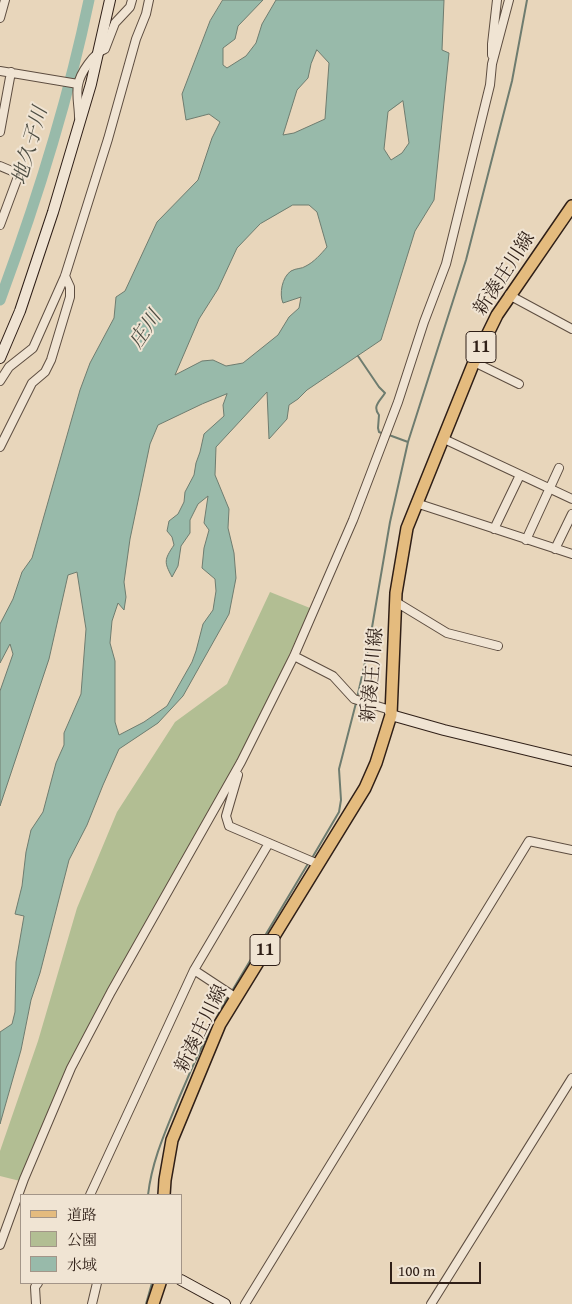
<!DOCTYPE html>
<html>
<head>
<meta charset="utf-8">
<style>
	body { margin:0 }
	#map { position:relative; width:572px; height:1304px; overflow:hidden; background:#e8d6bb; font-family:"Gentium Book Plus","Noto Serif JP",serif }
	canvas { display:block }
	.legend { position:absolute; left:20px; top:1194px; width:162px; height:90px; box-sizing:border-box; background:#f0e4d3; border:1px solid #a39588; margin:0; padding:6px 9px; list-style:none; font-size:15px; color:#2f1f17 }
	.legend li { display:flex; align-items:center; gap:10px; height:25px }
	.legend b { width:25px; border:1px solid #a39588 }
	.scale { position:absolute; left:390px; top:1262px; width:91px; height:22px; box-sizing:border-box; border:2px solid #2f1f17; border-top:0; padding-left:6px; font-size:15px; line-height:18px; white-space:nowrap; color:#2f1f17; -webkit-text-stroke:4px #f0e4d3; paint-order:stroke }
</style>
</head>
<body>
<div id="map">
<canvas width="572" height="1304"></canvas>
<ul class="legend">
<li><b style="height:6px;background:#e4bb7e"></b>道路</li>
<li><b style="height:14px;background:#b2be93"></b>公園</li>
<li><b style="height:14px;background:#98baaa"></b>水域</li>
</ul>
<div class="scale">100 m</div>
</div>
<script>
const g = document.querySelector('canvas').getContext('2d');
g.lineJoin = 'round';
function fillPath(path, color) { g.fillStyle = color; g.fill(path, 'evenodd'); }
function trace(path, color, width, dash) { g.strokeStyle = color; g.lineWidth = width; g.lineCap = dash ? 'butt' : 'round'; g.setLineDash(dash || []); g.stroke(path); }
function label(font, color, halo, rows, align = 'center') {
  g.font = font + ' "Gentium Book Plus","Noto Serif JP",serif'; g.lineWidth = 4; g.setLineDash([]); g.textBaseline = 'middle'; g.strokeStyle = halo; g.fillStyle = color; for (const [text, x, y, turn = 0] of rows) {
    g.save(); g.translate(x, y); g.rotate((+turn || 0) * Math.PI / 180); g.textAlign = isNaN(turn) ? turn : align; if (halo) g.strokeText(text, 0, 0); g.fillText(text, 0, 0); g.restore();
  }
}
fillPath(new Path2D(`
	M 270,592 L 310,608 L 303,625 L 257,724 L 90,1025 L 20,1181 L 0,1176 L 0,1151 L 38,1041 L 77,908 L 117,812 L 175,722 L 227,684 Z`), '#b2be93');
const water = new Path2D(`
	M 223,0 L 263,0 L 238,26 L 235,39 L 223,48 L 223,65 L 227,68 L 246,56 L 256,43 L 262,24 L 276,0 L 444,0 L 442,50 L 449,53 L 434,200 L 415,231 L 381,340 L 307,390 L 298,399 L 289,405 L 287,419 L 269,439 L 267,392 L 216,447 L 215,475 L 229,509 L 228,528 L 234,553 L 236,578 L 229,614 L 183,696 L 158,723 L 119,749 L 103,785 L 87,825 L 69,860 L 40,973 L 31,1000 L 21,1050 L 0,1124 L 0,1032 L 12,1024 L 15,1012 L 16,962 L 24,916 L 15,914 L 22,886 L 26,852 L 31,830 L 43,812 L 56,763 L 64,745 L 64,733 L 81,694 L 86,629 L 77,572 L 68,575 L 49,659 L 0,806 L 0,691 L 13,654 L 10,644 L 0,663 L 0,624 L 13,599 L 22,572 L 32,558 L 80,390 L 90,363 L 114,318 L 116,297 L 125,291 L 157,222 L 198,180 L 212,138 L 220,122 L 209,114 L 186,120 L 182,94 L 210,21 ZM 317,50 L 329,63 L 325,119 L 294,133 L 283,135 L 297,90 L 308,78 L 311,64 ZM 403,101 L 409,143 L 402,153 L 391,160 L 384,149 L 388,112 ZM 293,205 L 309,205 L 317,212 L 327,247 C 321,254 314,262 306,266 C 302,269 296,268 291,271 C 282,277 279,294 283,303 L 301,297 L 299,308 L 289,317 L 278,335 L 243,363 L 226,366 L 213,360 L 202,361 L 175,375 L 199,319 L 218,289 L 237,248 L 260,224 ZM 227,394 L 223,405 L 224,416 L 204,434 L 200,452 L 196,463 L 194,475 L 185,492 L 184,502 L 178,514 L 169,521 L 167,531 L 172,537 L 174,545 C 164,560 164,562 172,577 L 178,566 L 181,546 L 190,533 L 190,520 L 198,504 L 208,496 L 204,523 L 209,530 L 204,548 L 202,568 L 215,579 L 216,591 L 213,610 L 203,624 L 196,651 L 192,662 L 167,706 L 144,722 L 119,735 L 115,722 L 115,661 L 110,643 L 112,621 L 118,603 L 124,610 L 126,597 L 124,582 L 130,539 L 150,444 L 158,425 L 202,404 Z`);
fillPath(water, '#98baaa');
trace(water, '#6e7c6f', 1);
trace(new Path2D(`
	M 358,356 L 379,387 L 385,393 C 380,401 372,406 379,415 L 378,428 L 379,432 L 384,434
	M 389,435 L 408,442
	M 357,698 L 369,645 L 390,522 L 408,442 L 466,260 L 512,81 L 527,0
	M 312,858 L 339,812 L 341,800 L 339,769 L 356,703
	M 232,991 L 309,862
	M 148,1195 C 152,1160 166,1130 179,1098 C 194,1062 210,1028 229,995
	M 146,1304 L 152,1283`), '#6e7c6f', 2);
trace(new Path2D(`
	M 0,300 C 36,203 68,101 89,0`), '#98baaa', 11);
const street = new Path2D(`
	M 0,18 L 5,0
	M 492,55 L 492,44 L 497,0
	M 0,71 L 78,84
	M 79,117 C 79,107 76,95 78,85 C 80,73 94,53 105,49 L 115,23 L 130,7 L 132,0
	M 0,132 L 11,72
	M 0,166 L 19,174 L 0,225
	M 509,295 L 572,329
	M 474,362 L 519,384
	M 0,381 L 9,367 L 33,348 L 65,276 L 108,139 L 136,39 L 146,14 L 149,0
	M 444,439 L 572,499
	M 0,447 L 32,383 L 45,372 L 51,360 L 70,297 L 70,287 L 65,276
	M 416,503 L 572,554
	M 494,529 L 520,475
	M 526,540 L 559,468
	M 555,549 L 572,514
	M 396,602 L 447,633 L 498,646
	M 294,656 L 333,676 L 354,699 L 387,709 L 391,715
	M 238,775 L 226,816 L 229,826 L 318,864
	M 194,970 L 235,997
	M 90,1195 L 194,970 L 269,843
	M 0,1245 L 24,1179 L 71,1068 L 111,992 L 241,762 L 294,656 L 353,520 L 398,402 L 424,322 L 446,264 L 490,85 L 492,64 L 509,0
	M 36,1304 L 35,1287 L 38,1283
	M 92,1304 L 97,1283
	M 245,1304 L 529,841 L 572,850
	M 431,1304 L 572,1078`);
const secondary = new Path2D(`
	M 0,358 L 20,311 L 53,212 L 91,84 L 110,0
	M 391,715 L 444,730 L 572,761
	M 181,1280 L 225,1304`);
const primary = new Path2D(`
	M 164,1195 L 165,1180 L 172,1140 L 220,1024 L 365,788 L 376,763 L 391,715 L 396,593 L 407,528 L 474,362 L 497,315 L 572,206
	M 153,1304 L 160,1283`);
trace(street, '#5d4d40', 10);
trace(secondary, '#2f1f17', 12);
trace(primary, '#2f1f17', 14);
trace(street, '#f0e4d3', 8);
trace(secondary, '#f0e4d3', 10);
trace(primary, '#e4bb7e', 11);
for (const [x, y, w] of [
	[481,347,30],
	[265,950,30]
]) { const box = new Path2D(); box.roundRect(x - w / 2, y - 15.5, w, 31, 4); g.fillStyle = '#f0e4d3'; g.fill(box); trace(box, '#2f1f17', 1); }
label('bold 18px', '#2f1f17', null, [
	["11",481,347],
	["11",265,950]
]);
label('19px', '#2f1f17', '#f0e4d3', [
	["新湊庄川線",505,274,-57],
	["新湊庄川線",373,675,-85],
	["新湊庄川線",202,1029,-64]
]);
label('italic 20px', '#4e4e43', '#f0e4d3', [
	["地久子川",31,146,-74],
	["庄川",146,330,-56]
]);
</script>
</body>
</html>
